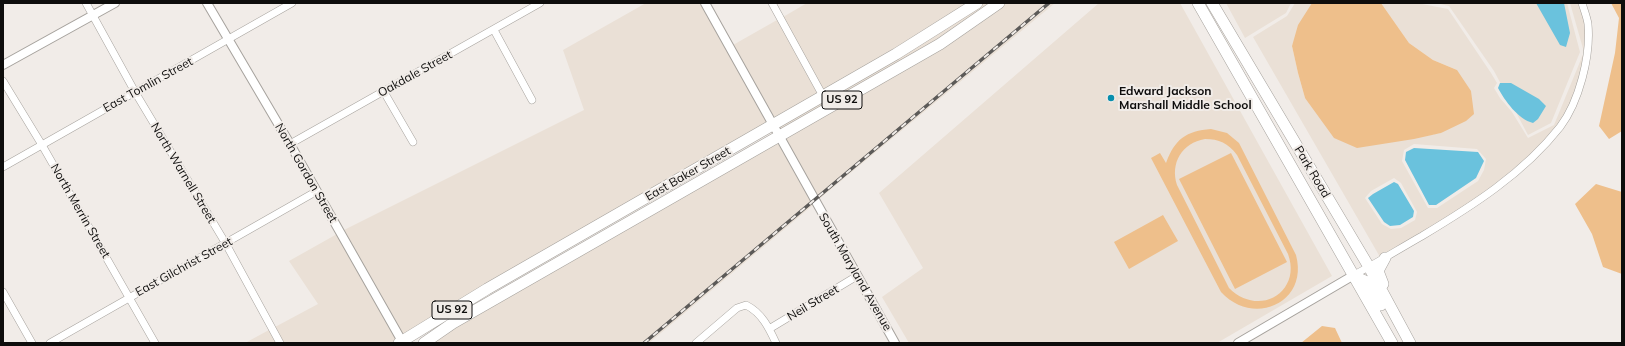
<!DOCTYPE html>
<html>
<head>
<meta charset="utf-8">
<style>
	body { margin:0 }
	#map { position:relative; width:1625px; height:346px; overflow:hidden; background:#f1ece8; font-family:Mulish,sans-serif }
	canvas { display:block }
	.frame { position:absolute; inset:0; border:4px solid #0e0d0c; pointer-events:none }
</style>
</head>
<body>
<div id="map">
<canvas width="1625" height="346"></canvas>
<div class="frame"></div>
</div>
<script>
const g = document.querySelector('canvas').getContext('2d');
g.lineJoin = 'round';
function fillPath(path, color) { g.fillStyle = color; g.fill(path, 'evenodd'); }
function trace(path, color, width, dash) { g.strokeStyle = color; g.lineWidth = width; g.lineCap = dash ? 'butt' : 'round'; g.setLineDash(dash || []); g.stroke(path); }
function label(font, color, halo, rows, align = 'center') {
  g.font = font + ' Mulish,sans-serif'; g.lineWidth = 4; g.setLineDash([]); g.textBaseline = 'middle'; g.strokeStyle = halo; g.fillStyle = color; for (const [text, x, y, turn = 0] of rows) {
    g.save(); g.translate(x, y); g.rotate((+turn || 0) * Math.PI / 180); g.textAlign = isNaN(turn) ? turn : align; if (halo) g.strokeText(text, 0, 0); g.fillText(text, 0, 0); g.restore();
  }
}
fillPath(new Path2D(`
	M 646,3 L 700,3 L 769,123 L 403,335 L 344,230 L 584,110 L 563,50 Z
	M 807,3 L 969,3 L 824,91 L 783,17 Z
	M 984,3 L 992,3 L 937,40 L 780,131 L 779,127 L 960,20 Z
	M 1006,3 L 1055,3 L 818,200 L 784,138 Z
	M 1099,3 L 1180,3 L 1332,276 L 1217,343 L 909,343 L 882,297 L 923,268 L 879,193 Z
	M 1226,3 L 1291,3 L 1286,13 L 1245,38 Z
	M 1295,3 L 1312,3 L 1292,46 L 1298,73 L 1305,98 L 1397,141 L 1441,133 L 1457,70 L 1433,60 L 1409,43 L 1381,3 L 1417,3 L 1448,9 L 1491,73 L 1497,83 L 1494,88 L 1500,98 L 1512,112 L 1528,138 L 1554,125 L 1584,52 L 1570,3 L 1581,3 L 1587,26 L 1585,71 L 1571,113 L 1523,167 L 1438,231 L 1389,257 L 1383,252 L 1380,257 L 1253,37 L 1287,16 ZM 1414,144 L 1477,149 L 1486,159 L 1484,170 L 1478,181 L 1437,208 L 1428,208 L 1402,161 L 1404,150 ZM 1394,178 L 1401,183 L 1417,212 L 1415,220 L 1401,228 L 1391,229 L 1382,224 L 1365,198 L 1371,191 Z
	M 1436,3 L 1567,3 L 1580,52 L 1551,123 L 1528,135 L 1494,71 L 1449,6 Z
	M 777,20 L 818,94 L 775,119 L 733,45 Z
	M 777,142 L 813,205 L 649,343 L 431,343 L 456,327 Z
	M 337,234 L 397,339 L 392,343 L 284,343 L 275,327 L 318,304 L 289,261 Z
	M 269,330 L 276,343 L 245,343 Z`), '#eae0d6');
fillPath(new Path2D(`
	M 1312,3 L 1381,3 L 1409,43 L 1433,60 L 1457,70 L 1471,91 L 1474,114 L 1466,121 L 1441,133 L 1414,139 L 1357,148 L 1334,138 L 1305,98 L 1298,73 L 1292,46 L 1298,25 Z
	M 1611,3 L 1622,3 L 1622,131 L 1609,139 L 1599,126 L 1615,53 L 1619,18 Z
	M 1211,129 L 1227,133 L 1239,143 L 1296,255 C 1309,303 1253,327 1221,292 L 1151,158 L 1160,153 L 1166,163 C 1175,139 1186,131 1211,129 ZM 1205,139 C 1219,139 1228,143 1237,155 L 1288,254 C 1302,292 1259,318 1229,288 L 1177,185 C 1170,163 1182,143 1205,139 Z
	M 1231,153 L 1287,262 L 1235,289 L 1179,179 Z
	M 1596,184 L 1622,192 L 1622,274 L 1603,267 L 1592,234 L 1575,204 Z
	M 1163,215 L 1178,241 L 1129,269 L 1114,242 Z
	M 1322,326 L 1335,328 L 1342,343 L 1301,343 Z`), '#eebf8b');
fillPath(new Path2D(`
	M 1536,3 L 1564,3 L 1570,33 L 1566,47 L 1560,45 Z
	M 1500,83 L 1511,83 L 1539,99 L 1546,106 L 1538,119 L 1533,123 C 1518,119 1505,101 1498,88 Z
	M 1414,148 L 1478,152 L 1484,161 L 1476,178 L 1436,205 L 1429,205 L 1405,160 L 1406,152 Z
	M 1394,182 L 1398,184 L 1414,211 L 1413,217 L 1400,225 L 1390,226 L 1384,222 L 1368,198 L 1373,194 Z`), '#6ac2dd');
const minor = new Path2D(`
	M 86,3 L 135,92 L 226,244 L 280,343
	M 772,3 L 823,96
	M 494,30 L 532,100
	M 3,81 L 42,145 L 155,343
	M 384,92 L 413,142
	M 290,144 L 540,3
	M 3,167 L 292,3
	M 1354,275 C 1377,263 1399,249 1422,236 C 1472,206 1523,174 1560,127 C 1579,102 1591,56 1588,24 C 1587,17 1584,10 1582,3
	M 3,292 L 32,343
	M 769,329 L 857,276
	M 50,343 L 317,191
	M 696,343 L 737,308 L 746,305 C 762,313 769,328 776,343`);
const tertiary = new Path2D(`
	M 207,3 L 290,144 L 403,343
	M 705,3 L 895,343
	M 3,65 L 115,3
	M 1238,343 L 1354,275`);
const primary = new Path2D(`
	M 1198,3 L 1392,343
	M 1212,3 L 1369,267 L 1410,343
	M 1356,277 L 1365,281 L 1381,305
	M 1383,284 L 1378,271 L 1385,258
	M 399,343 L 487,289 L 896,54 L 977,3
	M 424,343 L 453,323 L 940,44 L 999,3`);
trace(minor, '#a6a29d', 8);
trace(tertiary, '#a6a29d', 10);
trace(primary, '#a6a29d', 12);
trace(minor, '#fff', 7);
trace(tertiary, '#fff', 8);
trace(primary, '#fff', 11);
const rail = new Path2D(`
	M 644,343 L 1049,3`);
trace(rail, '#5c5a58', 3.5);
trace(rail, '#f1ece8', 2, [6]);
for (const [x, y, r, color] of [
	[1111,98,4,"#078ead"]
]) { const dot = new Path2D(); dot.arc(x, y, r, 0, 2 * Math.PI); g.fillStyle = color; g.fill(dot); trace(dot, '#f1ece8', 1.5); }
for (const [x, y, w] of [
	[842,100,40],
	[452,310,40]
]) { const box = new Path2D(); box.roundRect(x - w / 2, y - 9, w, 18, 3); g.fillStyle = '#f1ece8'; g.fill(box); trace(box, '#0e0d0c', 1); }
label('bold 11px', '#0e0d0c', null, [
	["US 92",842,100],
	["US 92",452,310]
]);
label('12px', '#0e0d0c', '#f1ece8', [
	["Oakdale Street",415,74,-29],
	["East Tomlin Street",148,85,-29],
	["Park Road",1312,172,59],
	["North Warnell Street",183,173,59],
	["North Gordon Street",306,173,60],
	["East Baker Street",688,174,-30],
	["North Merrin Street",80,211,60],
	["East Gilchrist Street",184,267,-29],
	["South Maryland Avenue",855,272,60],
	["Neil Street",813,303,-31]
]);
label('bold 12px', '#0e0d0c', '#f1ece8', [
	["Edward Jackson",1119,91],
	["Marshall Middle School",1119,105]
], 'left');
</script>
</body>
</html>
